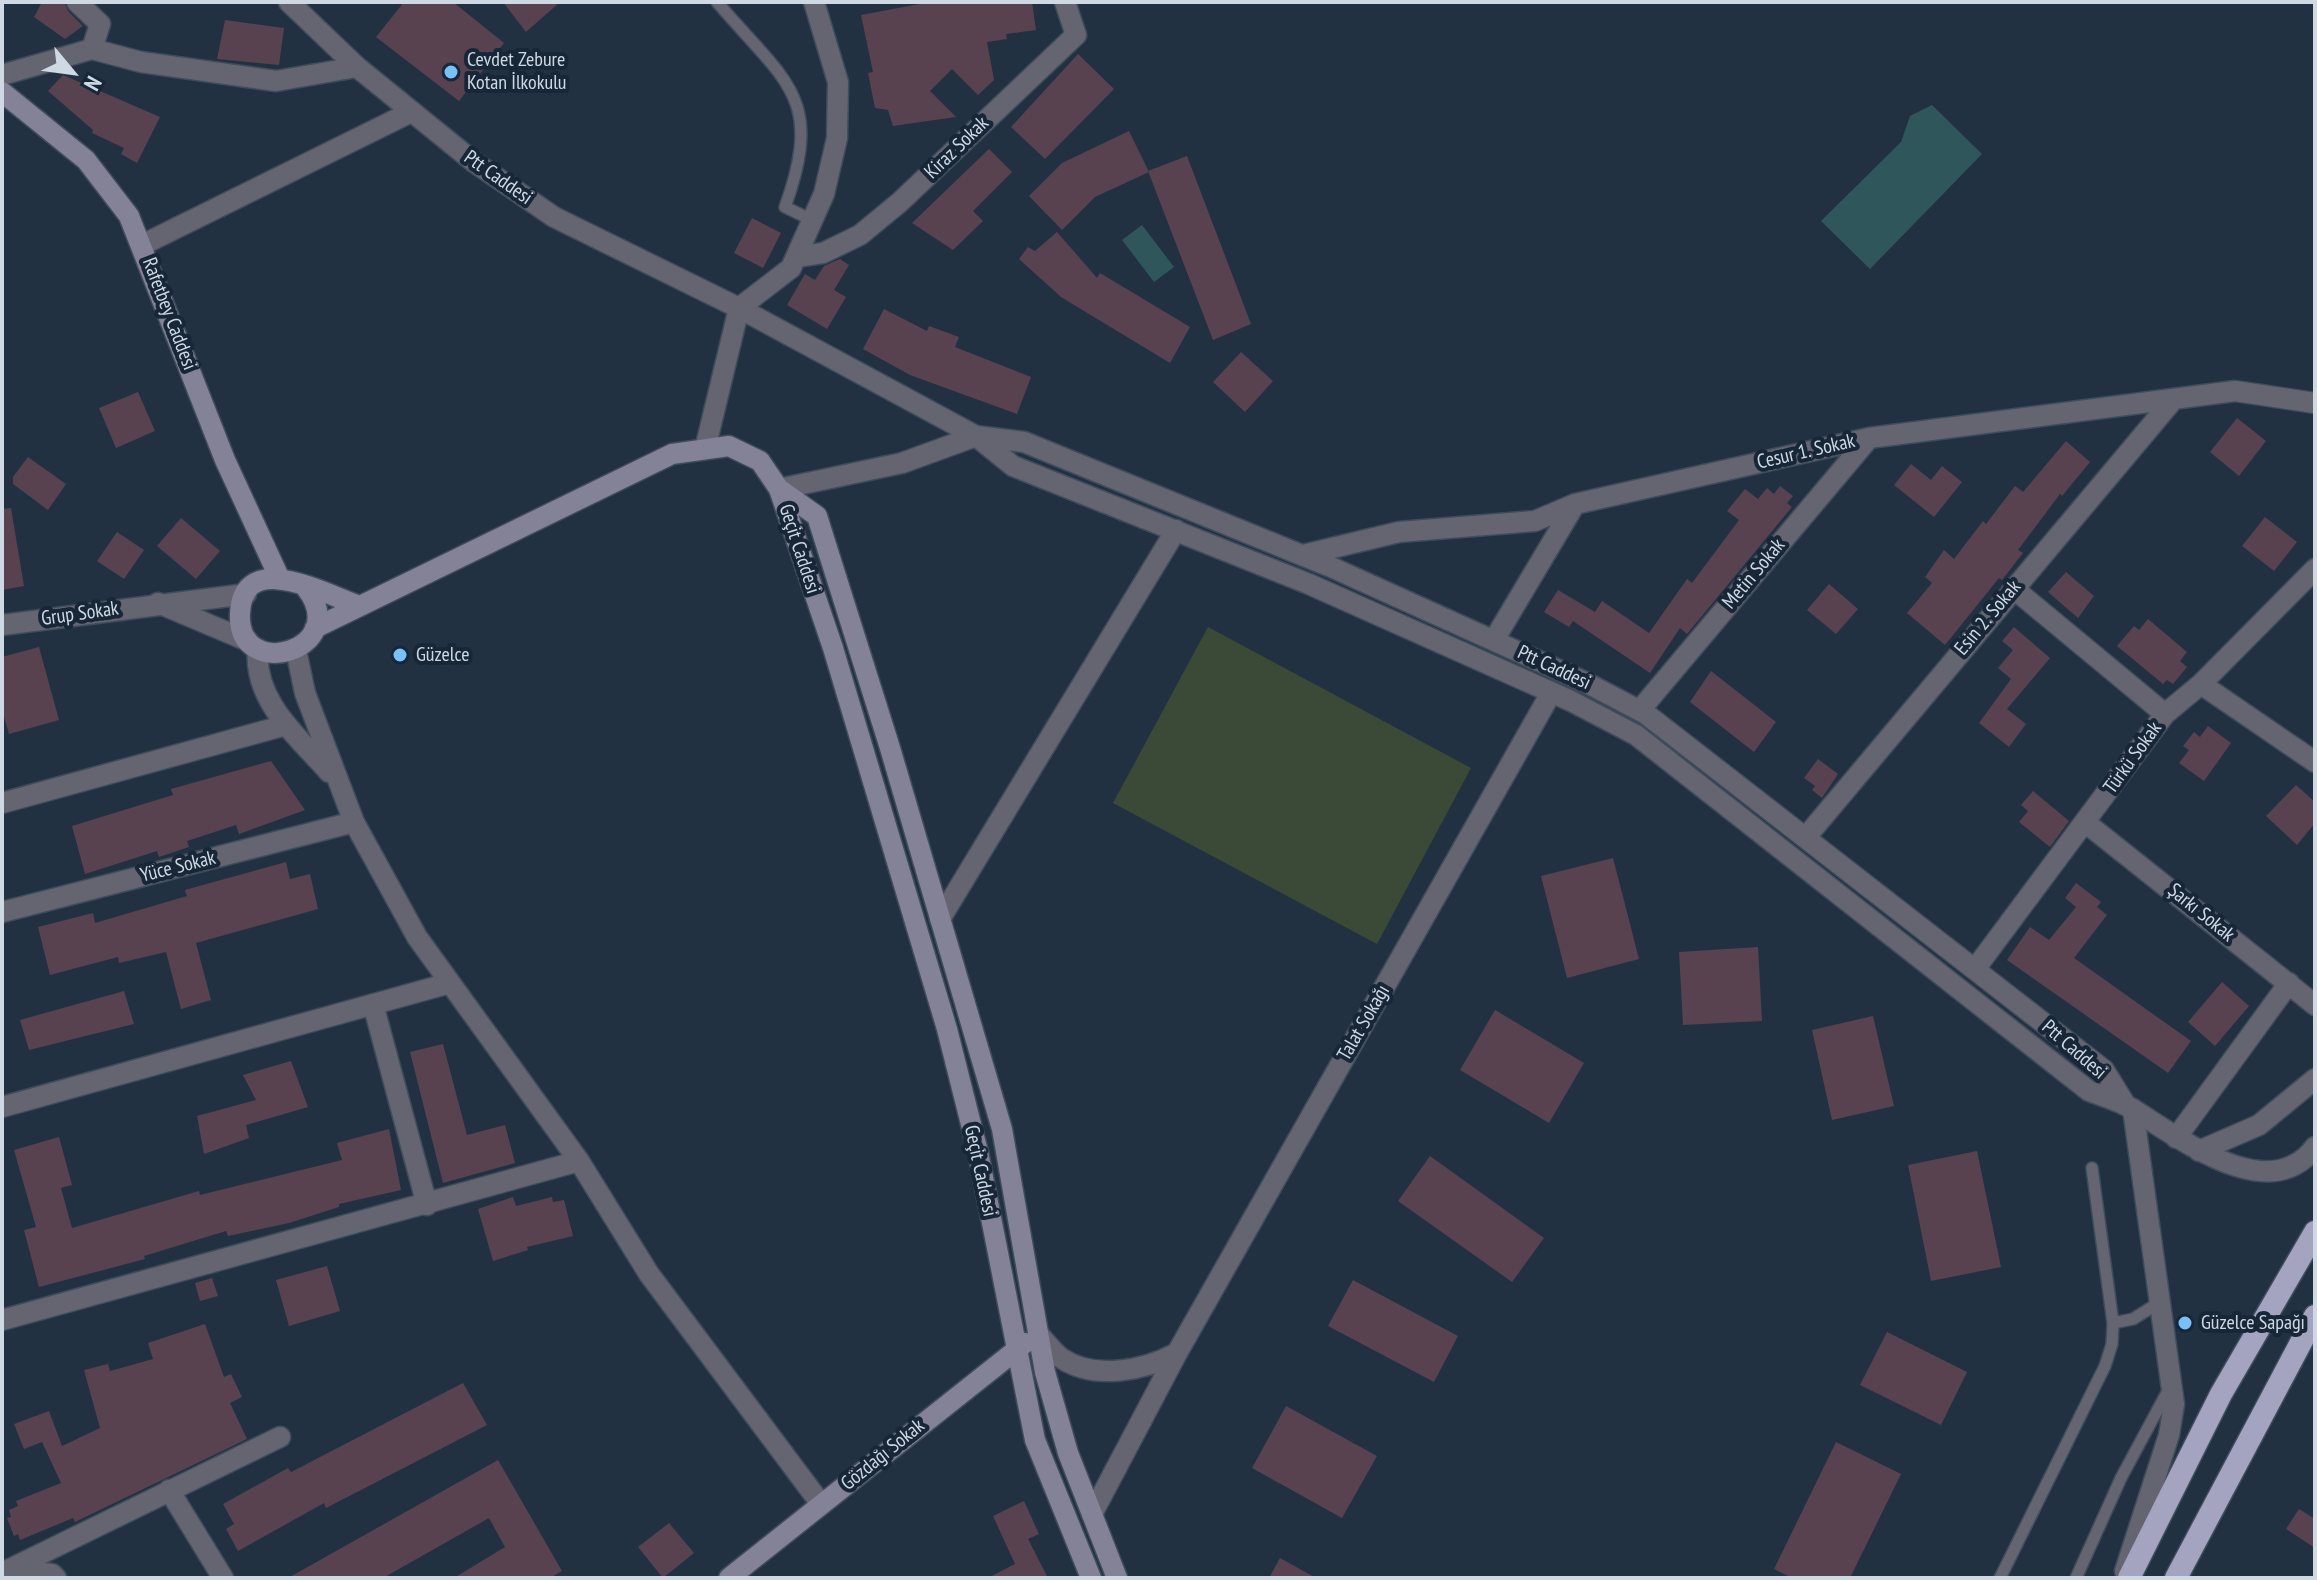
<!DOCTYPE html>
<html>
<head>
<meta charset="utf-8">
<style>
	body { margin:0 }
	#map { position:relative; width:2317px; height:1580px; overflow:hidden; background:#223142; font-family:"PT Sans Narrow",sans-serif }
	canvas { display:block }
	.frame { position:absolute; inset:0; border:4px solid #cfd9e4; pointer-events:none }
	.north { position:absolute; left:32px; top:32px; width:80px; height:80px; -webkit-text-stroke:6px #182738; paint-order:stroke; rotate:119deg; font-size:22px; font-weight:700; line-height:32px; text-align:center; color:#cfd9e4 }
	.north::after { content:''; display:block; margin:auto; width:28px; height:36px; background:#cfd9e4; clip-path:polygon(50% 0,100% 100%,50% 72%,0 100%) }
</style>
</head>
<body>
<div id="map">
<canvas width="2317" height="1580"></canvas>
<div class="frame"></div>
<div class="north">N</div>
</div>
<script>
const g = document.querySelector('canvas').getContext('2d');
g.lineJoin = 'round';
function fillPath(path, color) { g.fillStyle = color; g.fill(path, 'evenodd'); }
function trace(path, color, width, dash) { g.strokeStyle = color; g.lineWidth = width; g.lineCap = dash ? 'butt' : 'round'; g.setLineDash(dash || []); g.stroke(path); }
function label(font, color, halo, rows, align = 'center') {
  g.font = font + ' "PT Sans Narrow",sans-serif'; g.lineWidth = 8; g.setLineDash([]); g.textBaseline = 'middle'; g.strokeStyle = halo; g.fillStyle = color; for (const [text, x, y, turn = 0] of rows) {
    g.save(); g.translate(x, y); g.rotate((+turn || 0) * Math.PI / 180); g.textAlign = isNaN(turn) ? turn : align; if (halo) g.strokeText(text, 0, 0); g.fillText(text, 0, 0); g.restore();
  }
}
fillPath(new Path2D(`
	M 1208,627 L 1471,768 L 1377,944 L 1113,803 Z`), '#3b4a37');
fillPath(new Path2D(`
	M 1932,105 L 1982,154 L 1870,269 L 1821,221 L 1901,142 L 1910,116 Z
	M 1142,225 L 1174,267 L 1154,282 L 1122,240 Z`), '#2f565b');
fillPath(new Path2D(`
	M 42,2 L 64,2 L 68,11 L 83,26 L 65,39 L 34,17 Z
	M 404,2 L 453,2 L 504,43 L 459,101 L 376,37 Z
	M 503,2 L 560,2 L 526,32 Z
	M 930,2 L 1032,2 L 1036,30 L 1006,34 L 1007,39 L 987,42 L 994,80 L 978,95 L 952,69 L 930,91 L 956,117 L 893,126 L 888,110 L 875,108 L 868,73 L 873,72 L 861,15 Z
	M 225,20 L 284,28 L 279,65 L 217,59 Z
	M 1078,54 L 1114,89 L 1045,159 L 1011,127 Z
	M 63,75 L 160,117 L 137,163 L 121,154 L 124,148 L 92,133 L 93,130 L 48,91 Z
	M 1129,131 L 1149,172 L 1095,197 L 1062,230 L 1029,196 L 1062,163 Z
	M 989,149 L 1012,172 L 973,211 L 983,221 L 953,250 L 912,223 Z
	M 1187,156 L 1251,324 L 1213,340 L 1148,171 Z
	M 752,218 L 781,233 L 763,268 L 734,253 Z
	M 1057,232 L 1097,278 L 1100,273 L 1190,327 L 1170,363 L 1061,297 L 1019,259 L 1028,247 L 1035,251 Z
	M 840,259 L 849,265 L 834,290 L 846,297 L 827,329 L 787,305 L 805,274 L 815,280 L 824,266 Z
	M 884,309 L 927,331 L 929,326 L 959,337 L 955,347 L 1031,377 L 1017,414 L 910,375 L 863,349 Z
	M 1241,352 L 1273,381 L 1245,412 L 1213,382 Z
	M 138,392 L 155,431 L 116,448 L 99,408 Z
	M 2237,418 L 2266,441 L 2239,476 L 2210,452 Z
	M 2066,441 L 2090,462 L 2062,496 L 2060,494 L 2018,550 L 2023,553 L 2002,580 L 1999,578 L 1945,645 L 1907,613 L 1932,583 L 1925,577 L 1944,550 L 1954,559 L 1983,521 L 1986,524 L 2015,486 L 2023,492 Z
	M 28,457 L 66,484 L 48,510 L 13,484 L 13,477 Z
	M 1911,464 L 1931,480 L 1942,466 L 1962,482 L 1934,517 L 1894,485 Z
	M 1780,486 L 1793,496 L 1787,503 L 1792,507 L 1687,634 L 1680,628 L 1650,673 L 1573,621 L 1569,627 L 1544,612 L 1558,590 L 1595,612 L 1602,601 L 1649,633 L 1687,579 L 1692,583 L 1739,520 L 1727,511 L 1745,489 L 1758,499 L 1767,488 L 1774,494 Z
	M 11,508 L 24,586 L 2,590 L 2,509 Z
	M 2265,517 L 2297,542 L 2274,571 L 2242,546 Z
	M 181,518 L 220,551 L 196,579 L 157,546 Z
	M 117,532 L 144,550 L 124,579 L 97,561 Z
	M 2066,572 L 2094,596 L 2078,618 L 2048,592 Z
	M 1829,584 L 1858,609 L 1836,634 L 1807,610 Z
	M 2148,619 L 2187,652 L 2180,661 L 2187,667 L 2173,684 L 2167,680 L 2163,684 L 2117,646 L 2134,626 L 2139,630 Z
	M 2014,627 L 2050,658 L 2007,709 L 2026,724 L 2009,747 L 1979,723 L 2011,679 L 1998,668 L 2013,650 L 2002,641 Z
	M 39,647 L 59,720 L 9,734 L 2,710 L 2,657 Z
	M 1711,671 L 1776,722 L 1754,752 L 1690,702 Z
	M 2208,726 L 2231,743 L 2204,781 L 2179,763 L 2189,750 L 2183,746 L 2194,732 L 2200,737 Z
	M 1818,759 L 1838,774 L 1822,798 L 1812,790 L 1815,786 L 1804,778 Z
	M 271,761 L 305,810 L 239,834 L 236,825 L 187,841 L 189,847 L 159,857 L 157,851 L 85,874 L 72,826 L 173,795 L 171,789 Z
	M 2296,785 L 2315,802 L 2315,823 L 2297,845 L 2266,816 Z
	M 2033,791 L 2069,821 L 2050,847 L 2019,822 L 2028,811 L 2021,805 Z
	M 1613,858 L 1639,959 L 1567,978 L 1541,876 Z
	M 286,862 L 290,879 L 310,874 L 318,909 L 196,943 L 211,1000 L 181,1009 L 166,952 L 119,963 L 118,957 L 50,975 L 38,927 L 93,913 L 95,923 L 187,896 L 185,890 Z
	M 2076,883 L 2101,902 L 2097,907 L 2107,915 L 2074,958 L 2191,1041 L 2168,1073 L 2007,960 L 2030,927 L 2049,940 L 2076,907 L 2065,898 Z
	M 1758,947 L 1762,1021 L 1683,1025 L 1679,952 Z
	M 2222,982 L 2249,1006 L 2215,1046 L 2188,1022 Z
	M 124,991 L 134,1024 L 29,1050 L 20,1020 Z
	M 1495,1010 L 1584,1063 L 1549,1123 L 1460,1070 Z
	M 1873,1016 L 1894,1106 L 1832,1120 L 1812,1030 Z
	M 443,1044 L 467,1135 L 505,1125 L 515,1163 L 443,1183 L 410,1052 Z
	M 291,1061 L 308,1107 L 246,1125 L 249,1138 L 204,1154 L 197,1116 L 256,1100 L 243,1075 Z
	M 389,1129 L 401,1190 L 339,1204 L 339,1207 L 289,1223 L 228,1236 L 226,1231 L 144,1256 L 145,1259 L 39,1287 L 24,1230 L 36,1227 L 14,1150 L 59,1137 L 72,1185 L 61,1188 L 72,1228 L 199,1191 L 200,1195 L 342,1160 L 337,1143 Z
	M 1977,1151 L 2001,1267 L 1931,1281 L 1908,1165 Z
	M 1430,1156 L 1544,1238 L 1512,1282 L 1398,1201 Z
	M 513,1197 L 516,1206 L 552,1197 L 553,1202 L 564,1200 L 573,1236 L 527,1247 L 528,1250 L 493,1261 L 478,1209 Z
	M 327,1266 L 340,1311 L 289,1326 L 276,1280 Z
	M 212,1278 L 218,1296 L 200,1301 L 195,1283 Z
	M 1353,1280 L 1458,1336 L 1434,1382 L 1328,1326 Z
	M 205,1324 L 224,1377 L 231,1374 L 242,1397 L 230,1403 L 247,1439 L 75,1522 L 73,1518 L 20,1540 L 18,1534 L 14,1536 L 7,1518 L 11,1517 L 9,1510 L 18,1506 L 16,1501 L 61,1483 L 42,1442 L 24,1449 L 14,1424 L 49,1411 L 62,1446 L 100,1428 L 84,1370 L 108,1364 L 110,1371 L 153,1359 L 148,1343 Z
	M 1887,1332 L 1967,1372 L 1941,1425 L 1860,1385 Z
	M 463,1383 L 487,1425 L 326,1508 L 324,1503 L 238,1551 L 226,1529 L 234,1524 L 223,1504 L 288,1468 L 291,1472 Z
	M 1286,1406 L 1377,1456 L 1342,1518 L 1252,1468 Z
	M 1836,1442 L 1901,1474 L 1850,1578 L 1792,1578 L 1774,1569 Z
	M 498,1460 L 562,1571 L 550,1578 L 454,1578 L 505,1547 L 489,1518 L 383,1578 L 288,1578 Z
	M 1024,1501 L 1039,1534 L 1028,1539 L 1048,1578 L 988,1578 L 1015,1564 L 993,1516 Z
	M 2299,1509 L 2315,1519 L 2315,1548 L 2286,1529 Z
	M 669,1523 L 694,1553 L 663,1578 L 638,1547 Z
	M 1280,1558 L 1316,1578 L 1269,1578 Z`), '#584250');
const service = new Path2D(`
	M 717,2 C 785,82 825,96 785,207 L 812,220
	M 2092,1168 L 2113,1323
	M 2000,1578 L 2105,1366 L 2112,1344 L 2113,1323 L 2133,1319 L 2157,1304
	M 2076,1578 L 2121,1478 L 2171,1385`);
const minor = new Path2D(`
	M 77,2 L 100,24 L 92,49
	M 289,2 L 357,67
	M 2,75 L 92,49 L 141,62 L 276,81 L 357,67 L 474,162 L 554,217 L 739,308 L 976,436
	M 142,245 L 409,113
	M 796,257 L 823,253 L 860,235 L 900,202 L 1076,35 L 1065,2
	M 705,449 L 739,308 L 791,268 L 824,194 L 837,138 L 838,82 L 814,2
	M 1303,555 L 1399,532 L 1535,521 L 1575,504 L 1869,438 L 2235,391 L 2315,403
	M 2013,588 L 2165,714
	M 158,603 L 248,641
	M 2,625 L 246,594
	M 1494,640 L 1575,504
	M 258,649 C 253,700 297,736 329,772
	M 296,650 L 305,693 L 354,822 L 417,937 L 579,1161 L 649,1274 L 821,1504
	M 2201,684 L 2315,762
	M 1640,710 L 1869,438
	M 2,803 L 286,725
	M 2086,823 L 2315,1005
	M 1806,837 L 2172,401
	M 2,912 L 354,822
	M 940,919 L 1176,530
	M 1975,969 L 2165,714 L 2201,684 L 2315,569
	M 373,1004 L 427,1205
	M 2,1107 L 450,983
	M 2176,1138 L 2289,983
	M 2,1320 L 579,1161
	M 1039,1335 C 1046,1342 1053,1352 1061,1358 C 1095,1381 1145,1370 1177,1353
	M 169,1490 L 223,1578
	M 1092,1514 L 1177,1353 L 1551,693
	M 10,1569 L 280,1437
	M 10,1569 L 52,1574 L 56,1578`);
const tertiary = new Path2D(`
	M 779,489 L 902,463 L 976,436
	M 2125,1104 L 2104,1070 L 1646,714 L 1585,682 L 1331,567 L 1024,442 L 976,436 L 1013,466 L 1309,584 L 1571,701 L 1636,735 L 2089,1091 C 2102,1096 2117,1100 2129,1107 C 2175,1134 2268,1210 2315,1147
	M 2199,1151 L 2259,1125 L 2315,1079
	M 2125,1571 L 2169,1435 L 2174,1404 L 2133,1109`);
const secondary = new Path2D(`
	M 2,92 L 86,160 L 129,216 L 225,460 L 279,577
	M 779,489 L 817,516 L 890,748 L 1002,1129 L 1045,1372 L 1068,1453 L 1117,1578
	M 306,588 C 354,650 237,684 240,614 C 242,547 327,595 360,606
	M 315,628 L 672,454 L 729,446 L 760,461 L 779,489 L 833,648 L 947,1029 L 978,1152 L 1035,1440 L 1091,1578
	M 729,1578 L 1025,1343`);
const trunk = new Path2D(`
	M 2129,1578 L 2221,1394 L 2315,1232
	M 2176,1578 L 2315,1316`);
trace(service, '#3e4c5c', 14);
trace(minor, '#3e4c5c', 23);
trace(tertiary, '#3e4c5c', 23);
trace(secondary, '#3e4c5c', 23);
trace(trunk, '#3e4c5c', 25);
trace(service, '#656572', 11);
trace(minor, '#656572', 20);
trace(tertiary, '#656572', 20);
trace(secondary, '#838297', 20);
trace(trunk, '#a4a3c0', 22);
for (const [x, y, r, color] of [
	[451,72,8,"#79bff8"],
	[400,655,8,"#79bff8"],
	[2185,1323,8,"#79bff8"]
]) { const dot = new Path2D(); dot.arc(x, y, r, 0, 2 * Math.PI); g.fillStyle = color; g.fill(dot); trace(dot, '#182738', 3); }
label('20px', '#cfd9e4', '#182738', [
	["Cevdet Zebure",467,60],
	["Kotan İlkokulu",467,83],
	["Güzelce",416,655],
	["Güzelce Sapağı",2201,1323]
], 'left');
label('20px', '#cfd9e4', '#182738', [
	["Kiraz Sokak",957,148,-44],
	["Ptt Caddesi",498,178,35],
	["Rafetbey Caddesi",169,314,69],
	["Cesur 1. Sokak",1806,452,-13],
	["Geçit Caddesi",799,549,72],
	["Metin Sokak",1754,574,-50],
	["Grup Sokak",80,614,-8],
	["Esin 2. Sokak",1988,618,-50],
	["Ptt Caddesi",1554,668,25],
	["Türkü Sokak",2133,758,-54],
	["Yüce Sokak",178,867,-14],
	["Şarkı Sokak",2201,913,39],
	["Talat Sokağı",1364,1023,-60],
	["Ptt Caddesi",2074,1050,41],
	["Geçit Caddesi",980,1171,78],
	["Gözdağı Sokak",883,1455,-39]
]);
</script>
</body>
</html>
